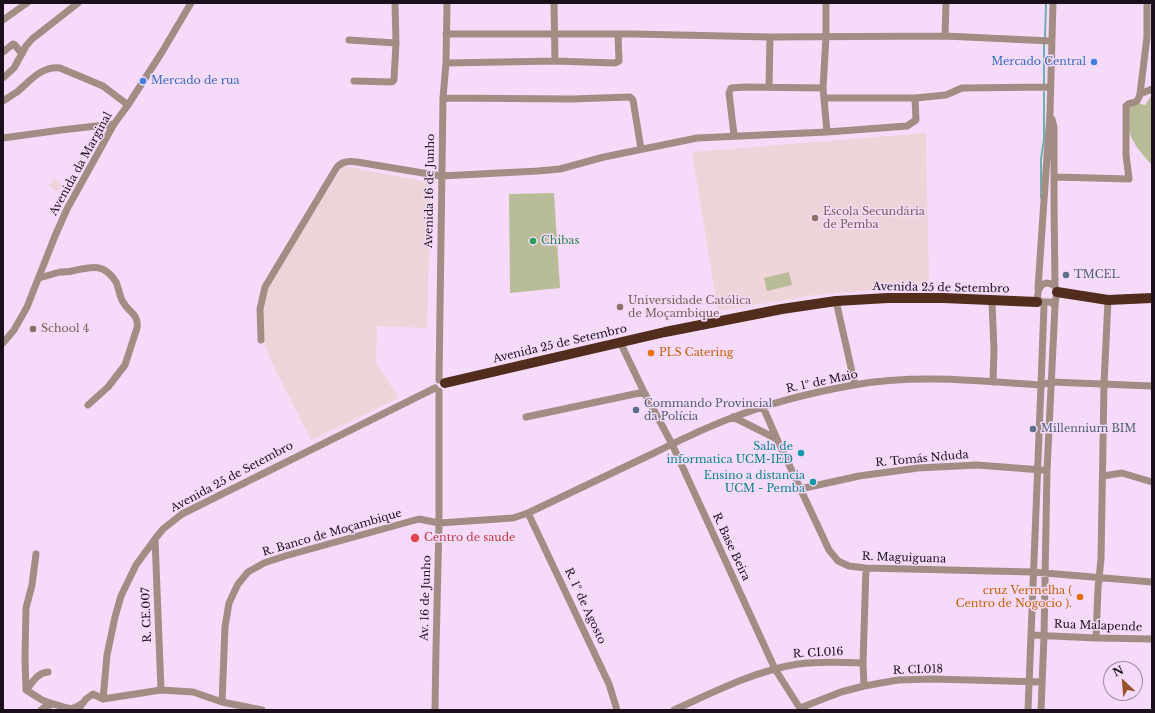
<!DOCTYPE html>
<html>
<head>
<meta charset="utf-8">
<style>
	body { margin:0 }
	#map { position:relative; width:1155px; height:713px; overflow:hidden; background:#f5dbf9; font-family:"Libre Baskerville",serif }
	canvas { display:block }
	.frame { position:absolute; inset:0; border:4px solid #19101b; pointer-events:none }
	.north { position:absolute; left:1103px; top:661px; width:40px; height:40px; box-sizing:border-box; background:#f5dbf9; border:1px solid #9d8aa0; border-radius:50%; rotate:334deg; font-size:11px; font-weight:700; line-height:16px; text-align:center; color:#19101b }
	.north::after { content:''; display:block; margin:auto; width:14px; height:18px; background:#985229; clip-path:polygon(50% 0,100% 100%,50% 72%,0 100%) }
</style>
</head>
<body>
<div id="map">
<canvas width="1155" height="713"></canvas>
<div class="frame"></div>
<div class="north">N</div>
</div>
<script>
const g = document.querySelector('canvas').getContext('2d');
g.lineJoin = 'round';
function fillPath(path, color) { g.fillStyle = color; g.fill(path, 'evenodd'); }
function trace(path, color, width, dash) { g.strokeStyle = color; g.lineWidth = width; g.lineCap = dash ? 'butt' : 'round'; g.setLineDash(dash || []); g.stroke(path); }
function label(font, color, halo, rows, align = 'center') {
  g.font = font + ' "Libre Baskerville",serif'; g.lineWidth = 3; g.setLineDash([]); g.textBaseline = 'middle'; g.strokeStyle = halo; g.fillStyle = color; for (const [text, x, y, turn = 0] of rows) {
    g.save(); g.translate(x, y); g.rotate((+turn || 0) * Math.PI / 180); g.textAlign = isNaN(turn) ? turn : align; if (halo) g.strokeText(text, 0, 0); g.fillText(text, 0, 0); g.restore();
  }
}
fillPath(new Path2D(`
	M 926,133 L 929,285 L 815,295 L 718,311 L 692,152 Z
	M 343,166 L 427,182 L 430,184 L 431,188 L 427,328 L 377,326 L 376,363 L 399,398 L 311,440 L 270,359 L 264,342 L 263,328 L 263,309 L 269,286 L 276,273 Z
	M 54,179 L 62,185 L 58,192 L 49,186 Z`), '#eed4d8');
fillPath(new Path2D(`
	M 1152,95 L 1152,165 C 1143,155 1132,144 1129,130 C 1127,122 1129,110 1130,101 L 1145,105 Z
	M 554,193 L 560,288 L 510,293 L 509,194 Z
	M 789,272 L 792,285 L 767,291 L 764,278 Z`), '#b9bc98');
trace(new Path2D(`
	M 1045,37 L 1046,3
	M 1044,43 L 1044,85
	M 1041,198 L 1041,159 L 1044,139 L 1044,92`), '#72adae', 2);
trace(new Path2D(`
	M 554,3 L 555,61
	M 826,3 L 826,37 L 823,88 L 827,132
	M 3,20 L 27,3
	M 446,34 L 634,34 L 770,37 L 945,36 L 1051,41
	M 945,36 L 946,3
	M 349,40 L 396,43
	M 3,52 L 13,44 L 15,45 L 22,54
	M 446,63 L 555,61 L 615,63 L 619,61 L 618,34
	M 3,78 L 14,68 L 26,46 L 32,39 L 78,3
	M 354,81 L 392,82 L 394,80 L 396,43 L 395,3
	M 769,87 L 770,37
	M 1140,94 L 1147,37 L 1147,3
	M 443,98 L 572,99 L 630,97 L 633,100 L 641,149
	M 824,98 L 915,98 L 946,95 L 962,88 L 1050,87
	M 3,101 C 8,98 12,95 17,92 C 30,81 41,66 60,68 L 103,86 L 128,105
	M 1052,119 L 1054,127 L 1054,203 L 1055,286
	M 734,135 L 729,93 L 731,88 L 744,87 L 823,88
	M 3,138 L 61,130 L 114,124
	M 1054,177 L 1129,179 L 1126,155 L 1126,106 C 1132,99 1136,108 1140,94 L 1152,89
	M 39,278 C 46,276 53,274 60,272 C 64,272 68,272 72,271 C 90,267 104,262 116,282 C 119,288 119,296 123,302 C 129,313 139,314 137,328 L 125,365 L 108,387 L 88,405
	M 1046,283 C 1062,284 1055,297 1055,306 L 1051,302 L 1044,302 L 1044,305 L 1041,301 L 1039,301 L 1037,302 C 1038,294 1037,286 1046,283 Z
	M 1038,288 L 1050,113 L 1053,3
	M 836,301 L 855,385
	M 992,301 L 994,350 L 993,382
	M 261,340 L 260,309 L 265,287 L 337,167 C 343,161 349,161 357,162 L 441,176 L 538,171 L 560,169 L 604,157 L 697,138 L 827,132 L 907,126 L 916,120 L 915,98
	M 620,342 L 644,392 L 672,444 L 775,669 L 801,710
	M 3,343 L 14,330 L 27,307 L 55,236 L 67,209 L 114,124 L 128,105 L 162,52 L 191,3
	M 439,380 L 443,98 L 446,63 L 447,3
	M 763,407 L 777,439 L 829,550 L 838,561 L 849,566 L 866,568 L 1033,572 L 1152,582
	M 526,417 L 644,392
	M 733,417 L 777,439
	M 1103,476 L 1122,473 L 1152,482
	M 800,489 L 859,476 L 918,468 L 977,465 L 1042,470
	M 528,513 L 609,684 L 617,710
	M 155,539 L 161,690
	M 36,554 L 32,585 L 26,608 L 25,658 L 26,690 L 42,700 L 53,704
	M 1031,635 L 1096,638 L 1152,639
	M 1096,638 L 1098,588 L 1101,559 L 1104,384 L 1108,300
	M 864,686 L 863,663 L 866,568
	M 26,690 C 33,682 37,673 48,672
	M 103,699 L 107,655 L 115,617 L 121,596 L 136,565 L 155,539 L 163,529 L 182,514 L 435,388
	M 103,699 L 161,690 L 193,692 L 222,702 L 262,710
	M 222,702 L 225,627 L 229,603 L 238,584 L 248,572 L 264,563 L 285,556 L 419,519 L 439,523 L 513,518 L 528,513 C 570,493 612,473 654,453 C 680,440 707,427 734,417 C 773,402 814,392 854,385 C 916,374 979,381 1041,385 L 1051,382 L 1152,386
	M 80,707 L 86,699 L 93,694 L 103,699
	M 800,708 L 841,692 L 864,686 L 898,680 L 932,679 L 1042,682
	M 41,710 L 45,707 L 53,704 C 68,707 68,713 83,703
	M 435,710 L 436,648 L 439,523 L 439,391
	M 674,710 C 714,692 754,671 798,664 C 820,661 842,662 863,663
	M 1028,710 L 1041,385 L 1044,305
	M 1041,710 L 1044,636 L 1047,470 L 1055,306`), '#a28d85', 7);
trace(new Path2D(`
	M 1057,292 L 1108,300 L 1152,298
	M 445,383 L 665,332 L 782,309 L 836,301 L 888,298 L 943,298 L 1037,302`), '#522d1d', 10);
for (const [x, y, r, color] of [
	[1094,62,4,"#3f7fe0"],
	[143,81,4,"#3f7fe0"],
	[815,218,4,"#8d6e63"],
	[533,241,4,"#2e9e5b"],
	[1066,275,4,"#5c6f8a"],
	[620,307,4,"#8d6e63"],
	[33,329,4,"#8d6e63"],
	[651,353,4,"#e8710a"],
	[636,410,4,"#5c6f8a"],
	[1033,429,4,"#5c6f8a"],
	[801,453,4,"#0f9aa8"],
	[813,482,4,"#0f9aa8"],
	[415,538,5,"#e0444e"],
	[1080,597,4,"#e8710a"]
]) { const dot = new Path2D(); dot.arc(x, y, r, 0, 2 * Math.PI); g.fillStyle = color; g.fill(dot); trace(dot, '#f5dbf9', 1.5); }
label('11px', '#366cbe', '#f5dbf9', [
	["Mercado Central",1086,62],
	["Mercado de rua",151,81,"left"]
], 'right');
label('11px', '#19101b', '#f5dbf9', [
	["Avenida da Marginal",81,164,-61],
	["Avenida 16 de Junho",430,191,-89],
	["Avenida 25 de Setembro",941,288,1],
	["Avenida 25 de Setembro",560,344,-13],
	["R. 1º de Maio",822,382,-12],
	["R. Tomás Nduda",922,459,-5],
	["Avenida 25 de Setembro",232,477,-28],
	["R. Banco de Moçambique",332,533,-16],
	["R. Base Beira",731,547,65],
	["R. Maguiguana",904,558,2],
	["Av. 16 de Junho",426,598,-88],
	["R. 1º de Agosto",585,606,65],
	["R. CE.007",147,615,-92],
	["Rua Malapende",1098,626,2],
	["R. CI.016",818,653,-3],
	["R. CI.018",918,670,-2]
]);
label('11px', '#785e54', '#f5dbf9', [
	["Escola Secundária",823,212],
	["de Pemba",823,225],
	["Universidade Católica",628,301],
	["de Moçambique",628,314],
	["School 4",41,329]
], 'left');
label('11px', '#27864d', '#f5dbf9', [
	["Chibas",541,241]
], 'left');
label('11px', '#4e5e75', '#f5dbf9', [
	["TMCEL",1074,275],
	["Commando Provincial",644,404],
	["da Polícia",644,417],
	["Millennium BIM",1041,429]
], 'left');
label('11px', '#c56008', '#f5dbf9', [
	["PLS Catering",659,353],
	["cruz Vermelha (",1072,591,"right"],
	["Centro de Nogocio ).",1072,604,"right"]
], 'left');
label('11px', '#0d838f', '#f5dbf9', [
	["Sala de",793,447],
	["informatica UCM-IED",793,460],
	["Ensino a distancia",805,476],
	["UCM - Pemba",805,489]
], 'right');
label('11px', '#be3a42', '#f5dbf9', [
	["Centro de saude",424,538]
], 'left');
</script>
</body>
</html>
